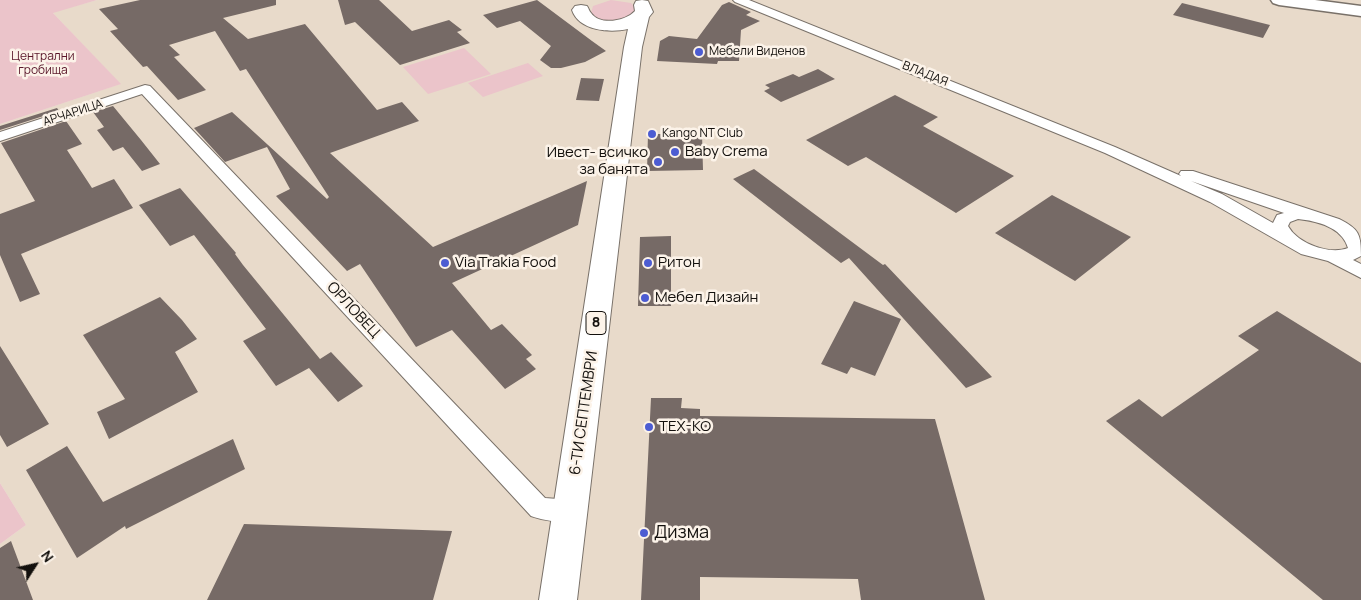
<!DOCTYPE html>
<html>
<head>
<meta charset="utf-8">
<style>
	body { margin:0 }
	#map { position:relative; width:1361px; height:600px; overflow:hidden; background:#eee6dc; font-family:Manrope,sans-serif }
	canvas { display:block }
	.north { position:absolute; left:10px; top:540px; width:50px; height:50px; -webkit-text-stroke:4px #fcf3e9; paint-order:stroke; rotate:55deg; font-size:14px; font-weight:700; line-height:20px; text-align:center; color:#13100d }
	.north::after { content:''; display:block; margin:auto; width:18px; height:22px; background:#13100d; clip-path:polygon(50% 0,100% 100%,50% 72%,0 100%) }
</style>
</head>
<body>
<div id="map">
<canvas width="1361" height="600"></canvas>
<div class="north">N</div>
</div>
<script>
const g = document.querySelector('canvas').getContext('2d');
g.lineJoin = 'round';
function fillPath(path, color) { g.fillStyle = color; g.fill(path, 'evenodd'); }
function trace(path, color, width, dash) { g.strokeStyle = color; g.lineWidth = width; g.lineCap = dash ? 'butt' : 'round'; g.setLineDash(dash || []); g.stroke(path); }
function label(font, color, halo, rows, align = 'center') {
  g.font = font + ' Manrope,sans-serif'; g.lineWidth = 5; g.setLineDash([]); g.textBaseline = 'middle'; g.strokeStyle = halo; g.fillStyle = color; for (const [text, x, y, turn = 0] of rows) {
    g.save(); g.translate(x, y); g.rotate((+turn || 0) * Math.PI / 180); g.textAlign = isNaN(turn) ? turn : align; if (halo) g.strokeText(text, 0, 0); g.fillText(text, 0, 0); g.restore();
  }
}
fillPath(new Path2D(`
	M 97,0 L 1361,0 L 1361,600 L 0,600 L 0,544 L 26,525 L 0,483 L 0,124 L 120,84 L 52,12 Z`), '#e8daca');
fillPath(new Path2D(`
	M 0,0 L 97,0 L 53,13 L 121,84 L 0,124 Z
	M 611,0 L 631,3 L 637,9 C 634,12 631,17 628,18 C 617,24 599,22 591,13 L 593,6 Z
	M 464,48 L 491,74 L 428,94 L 403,67 Z
	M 528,63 L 543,76 L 483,97 L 468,83 Z
	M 0,483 L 26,525 L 0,544 Z`), '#ebc4ca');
fillPath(new Path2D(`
	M 140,0 L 276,0 L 276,5 L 223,18 L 248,39 L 305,24 L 377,110 L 402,102 L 419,121 L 330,153 L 433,247 L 587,181 L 578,225 L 452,283 L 491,330 L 502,324 L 532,355 L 526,359 L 536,369 L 505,389 L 452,330 L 416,347 L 360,264 L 347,271 L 276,196 L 290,189 L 267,147 L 225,162 L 194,128 L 232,112 L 327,199 L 329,197 L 246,69 L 240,71 L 215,31 L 169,45 L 180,55 L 174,57 L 206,90 L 178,100 L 147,66 L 143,67 L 110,31 L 118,29 L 99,9 Z
	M 338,0 L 379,0 L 412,31 L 449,20 L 462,30 L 457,32 L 470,43 L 400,65 L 355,22 L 345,25 Z
	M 537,0 L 592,41 L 606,51 L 585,62 L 561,68 L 551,68 L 540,60 L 551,46 L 520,21 L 497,28 L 483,15 Z
	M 729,2 L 751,12 L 746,15 L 760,21 L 741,30 L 739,61 L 718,61 L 717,64 L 657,61 L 660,41 L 669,36 L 697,39 L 722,5 Z
	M 1182,3 L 1270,25 L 1263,38 L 1173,15 Z
	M 818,69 L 835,79 L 781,102 L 764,91 L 770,88 L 765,85 L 793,74 L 799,77 Z
	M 581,78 L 604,79 L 599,101 L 576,100 Z
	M 895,95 L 938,117 L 923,126 L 1014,176 L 956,213 L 866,157 L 848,166 L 806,140 Z
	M 113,106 L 141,140 L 160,164 L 142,171 L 123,147 L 113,151 L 97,130 L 104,127 L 93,112 Z
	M 57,108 L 59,111 L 0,130 L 0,126 Z
	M 66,121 L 82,144 L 67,150 L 92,188 L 114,179 L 133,208 L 21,254 L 40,294 L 20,302 L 0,255 L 0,214 L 35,201 L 1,143 Z
	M 648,134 L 702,134 L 703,170 L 647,171 Z
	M 754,169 L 883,265 L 885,264 L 992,377 L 966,388 L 849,258 L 841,263 L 733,179 Z
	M 180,188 L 236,253 L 235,254 L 243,265 L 320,359 L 331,352 L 363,386 L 338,402 L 309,368 L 276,386 L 243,341 L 266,329 L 194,235 L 170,246 L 139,205 Z
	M 1052,195 L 1101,221 L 1131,237 L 1075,281 L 995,233 Z
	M 671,236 L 671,306 L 638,306 L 640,237 Z
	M 160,297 L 182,320 L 197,339 L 175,352 L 198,392 L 109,439 L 97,412 L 125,399 L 83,335 Z
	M 854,301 L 901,319 L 875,376 L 851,367 L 847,374 L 821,364 Z
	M 1277,311 L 1361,363 L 1361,600 L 1323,600 L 1106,421 L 1139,399 L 1162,417 L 1259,350 L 1238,336 Z
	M 0,346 L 49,424 L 7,447 L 0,435 Z
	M 651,398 L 682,398 L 681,408 L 700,409 L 700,416 L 935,419 L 985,600 L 861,600 L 858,579 L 700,577 L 700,600 L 641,600 Z
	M 233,439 L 245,469 L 126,529 L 125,526 L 77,558 L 26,470 L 67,446 L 103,502 Z
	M 244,524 L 452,531 L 433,600 L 207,600 Z
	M 11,541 L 33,600 L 0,600 L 0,548 Z`), '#766a66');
const street = new Path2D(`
	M 733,0 L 749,0 L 1115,147 L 1181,176 L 1179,174 L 1181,171 L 1193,171 L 1339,219 C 1359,229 1361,234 1361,256 L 1353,260 L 1361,264 L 1361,278 L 1328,261 L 1301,254 L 1210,202 L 1105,153 L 735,2 ZM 1191,181 L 1284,213 L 1277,215 L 1273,223 L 1222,194 ZM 1298,219 C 1317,221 1342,227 1348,248 C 1330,255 1298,244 1288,226 L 1290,222 Z
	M 145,85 L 150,86 L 545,498 L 571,500 L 579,503 L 583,511 L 579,519 C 565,524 545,521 531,516 L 142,94 L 0,141 L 0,132 Z`);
const secondary = new Path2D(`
	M 1271,0 L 1315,0 L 1361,6 L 1361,16 L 1279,5 L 1273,3 Z`);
const primary = new Path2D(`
	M 642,0 L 648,1 L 653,12 L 649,17 L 642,47 L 577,600 L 539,600 L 624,47 L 628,29 C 610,33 579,31 572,10 L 575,6 L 581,5 L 587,6 C 589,9 589,11 591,13 C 600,26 626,21 635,11 L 634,5 L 636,1 Z`);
trace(street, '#797169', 2);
trace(secondary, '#797169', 3);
trace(primary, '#797169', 2);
fillPath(street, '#fff');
fillPath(secondary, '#fff');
fillPath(primary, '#fff');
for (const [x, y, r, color] of [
	[699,52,5,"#4c5cd2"],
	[652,134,5,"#4c5cd2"],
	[675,152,5,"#4c5cd2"],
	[658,162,5,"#4c5cd2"],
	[445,263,5,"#4c5cd2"],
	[648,263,5,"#4c5cd2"],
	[645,298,5,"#4c5cd2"],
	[649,427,5,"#4c5cd2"],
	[644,533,5,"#4c5cd2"]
]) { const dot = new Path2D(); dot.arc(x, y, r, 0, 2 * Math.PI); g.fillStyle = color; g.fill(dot); trace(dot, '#fcf3e9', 2); }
label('12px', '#13100d', '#fcf3e9', [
	["Мебели Виденов",709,52],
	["Kango NT Club",662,134]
], 'left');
label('12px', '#5a172a', '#fcf3e9', [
	["Централни",43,57],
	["гробища",43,71]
]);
label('12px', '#13100d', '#fcf3e9', [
	["ВЛАДАЯ",925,74,22],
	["АРЧАРИЦА",73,113,-18]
]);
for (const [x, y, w] of [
	[596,323,20]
]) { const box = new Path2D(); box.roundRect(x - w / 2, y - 11.5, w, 23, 4); g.fillStyle = '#fcf3e9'; g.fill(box); trace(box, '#13100d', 1); }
label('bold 14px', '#13100d', null, [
	["8",596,323]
]);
label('15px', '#13100d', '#fcf3e9', [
	["Baby Crema",685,152],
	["Ивест- всичко",648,153,"right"],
	["за банята",648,170,"right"],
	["Via Trakia Food",455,263],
	["Ритон",658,263],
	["Мебел Дизайн",655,298],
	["ТЕХ-КО",659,427]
], 'left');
label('15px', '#13100d', '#fcf3e9', [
	["ОРЛОВЕЦ",353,310,47],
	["6-ТИ СЕПТЕМВРИ",584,413,-82]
]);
label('18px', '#13100d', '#fcf3e9', [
	["Дизма",654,533]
], 'left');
</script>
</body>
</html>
